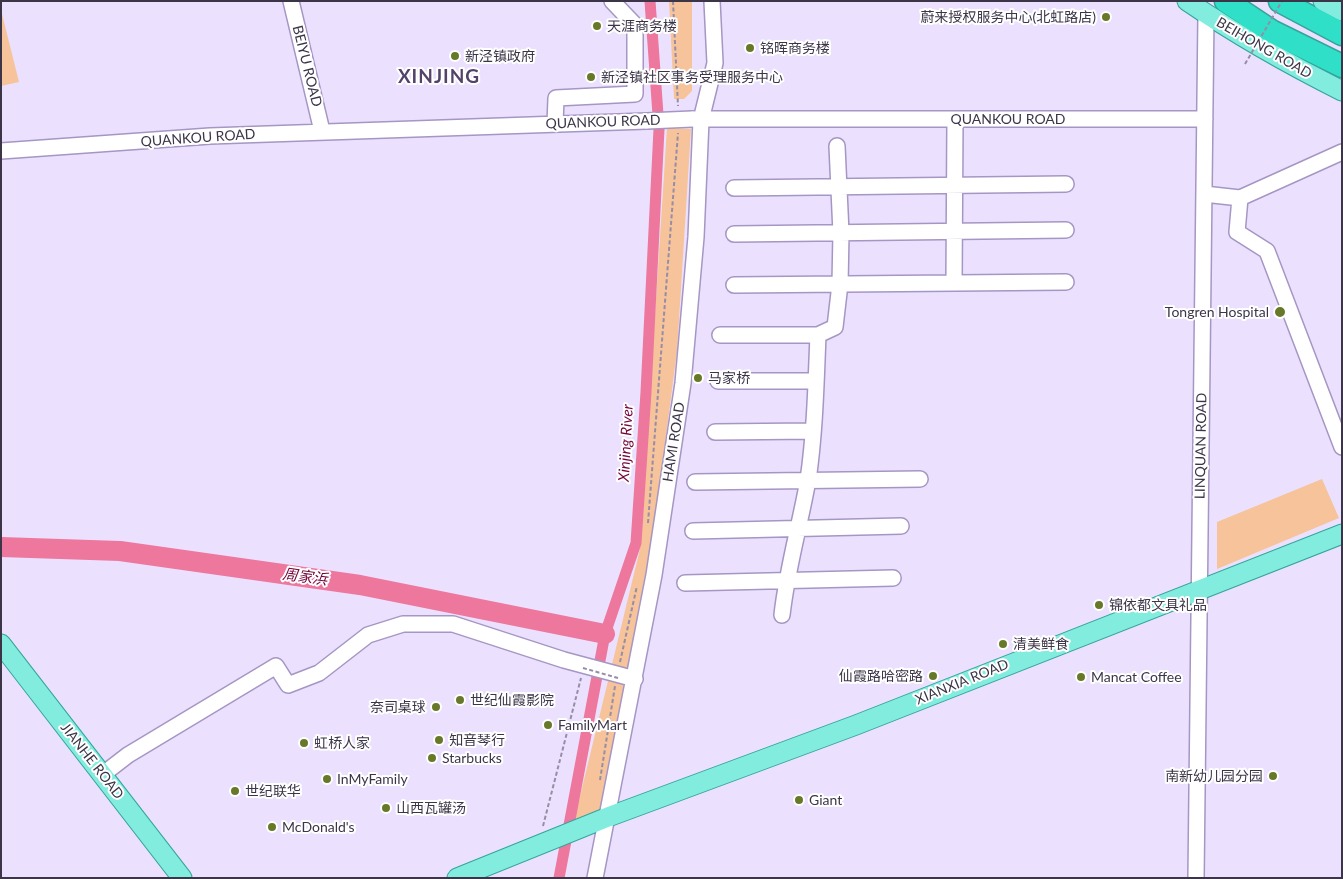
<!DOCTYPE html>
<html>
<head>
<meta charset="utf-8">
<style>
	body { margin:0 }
	#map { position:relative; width:1343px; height:879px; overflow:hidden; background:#ebe1fe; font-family:Lato,sans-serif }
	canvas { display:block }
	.frame { position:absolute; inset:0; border:2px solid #3c3548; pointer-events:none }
</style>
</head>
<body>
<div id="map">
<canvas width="1343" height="879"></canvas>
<div class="frame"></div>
</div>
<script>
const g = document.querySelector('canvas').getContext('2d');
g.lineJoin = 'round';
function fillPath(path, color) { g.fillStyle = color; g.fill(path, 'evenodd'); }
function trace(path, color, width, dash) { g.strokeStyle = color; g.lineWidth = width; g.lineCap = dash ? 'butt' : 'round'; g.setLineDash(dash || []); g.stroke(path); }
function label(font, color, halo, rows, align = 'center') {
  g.font = font + ' Lato,"Noto Sans SC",sans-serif'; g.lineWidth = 4; g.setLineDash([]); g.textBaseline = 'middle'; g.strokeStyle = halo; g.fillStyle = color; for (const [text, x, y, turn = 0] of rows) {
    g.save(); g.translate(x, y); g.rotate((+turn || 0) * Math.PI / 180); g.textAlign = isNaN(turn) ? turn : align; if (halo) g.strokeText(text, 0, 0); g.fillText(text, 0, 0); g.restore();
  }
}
fillPath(new Path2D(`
	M 669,1 L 692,1 L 692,91 L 684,99 L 674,99 Z
	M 1,10 L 19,82 L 1,86 Z
	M 667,128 L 691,129 L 677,351 L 655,521 L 602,810 L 574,821 L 640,549 Z
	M 1322,479 L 1339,518 L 1217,569 L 1217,522 Z`), '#f6c39a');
trace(new Path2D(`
	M 559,878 L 605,634 L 636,543 L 646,392 L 659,129 L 650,1`), '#ed779d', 11);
trace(new Path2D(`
	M 1,547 L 120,551 L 360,585 L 605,634`), '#ed779d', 20);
const minor = new Path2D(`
	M 291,1 L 322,131
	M 692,119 L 1205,119
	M 555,124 L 556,98 L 635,94 L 635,25 L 612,1
	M 1,151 L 210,136 L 647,121
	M 734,188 L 1066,184
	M 1204,194 L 1240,198 L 1237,232 L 1267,251 L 1342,447
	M 1240,198 L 1342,152
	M 734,234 L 1066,230
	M 954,283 L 955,119
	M 734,285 L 1066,282
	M 720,335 L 818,335
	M 718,381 L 816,381
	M 715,432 L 813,431
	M 695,482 L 920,479
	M 693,531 L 901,526
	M 685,583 L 893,578
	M 782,615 C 787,569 800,525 808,480 C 815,432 816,383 818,335 L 835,327 L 840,284 L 841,233 L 837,146
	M 102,775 L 128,755 L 276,666 L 288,685 L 319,673 L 368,635 L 403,624 L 453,624 L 564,660 L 635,679
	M 595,878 L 654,575 L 683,383 L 696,237 L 701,120 L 715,63 L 712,1
	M 1196,878 L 1206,14`);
const major = new Path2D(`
	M 1187,1 C 1237,35 1288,64 1342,91
	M 1323,1 L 1342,11
	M 1,644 L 182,878
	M 457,878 L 608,817 L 856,725 L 1342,534`);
const highway = new Path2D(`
	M 1226,1 L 1271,31 L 1342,66
	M 1280,1 L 1342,34`);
trace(minor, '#a696c3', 18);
trace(major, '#34a49b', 21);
trace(highway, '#34a49b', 25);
trace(new Path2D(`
	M 673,1 L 678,106
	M 648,523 L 678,133
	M 620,662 L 637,586
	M 600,780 L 615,686
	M 543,826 L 581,678`), '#968da6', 2, [4, 2.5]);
trace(minor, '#fff', 15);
trace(major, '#82ecde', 19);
trace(highway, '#2fdfc8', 22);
const minorBridge = new Path2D(`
	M 647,121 L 692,119`);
trace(minorBridge, '#a696c3', 18, []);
trace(new Path2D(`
	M 1245,64 L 1282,1
	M 583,668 L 618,678`), '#968da6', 2, [4, 2.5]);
trace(minorBridge, '#fff', 15);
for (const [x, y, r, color] of [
	[1106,17,5,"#677928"],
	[597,26,5,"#677928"],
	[750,48,5,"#677928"],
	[455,56,5,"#677928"],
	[591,77,5,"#677928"],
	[1280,312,6,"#677928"],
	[698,378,5,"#677928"],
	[1099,605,5,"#677928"],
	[1003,644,5,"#677928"],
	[933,676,5,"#677928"],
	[1081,677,5,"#677928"],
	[460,700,5,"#677928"],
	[436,707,5,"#677928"],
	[548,725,5,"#677928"],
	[439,740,5,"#677928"],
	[304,743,5,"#677928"],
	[432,758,5,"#677928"],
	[1273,776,5,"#677928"],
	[327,779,5,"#677928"],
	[235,791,5,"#677928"],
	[799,800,5,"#677928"],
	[386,808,5,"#677928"],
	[272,827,5,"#677928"]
]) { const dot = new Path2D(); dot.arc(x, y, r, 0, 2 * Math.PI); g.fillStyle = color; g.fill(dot); trace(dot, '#fff', 2); }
label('14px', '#3c3548', '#fff', [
	["蔚来授权服务中心(北虹路店)",1096,17,"right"],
	["天涯商务楼",607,26],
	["铭晖商务楼",760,48],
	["新泾镇政府",465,56],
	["新泾镇社区事务受理服务中心",601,77],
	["Tongren Hospital",1269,312,"right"],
	["马家桥",708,378],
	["锦依都文具礼品",1109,605],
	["清美鲜食",1013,644],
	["仙霞路哈密路",923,676,"right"],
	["Mancat Coffee",1091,677],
	["世纪仙霞影院",470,700],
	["奈司桌球",426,707,"right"],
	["FamilyMart",558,725],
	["知音琴行",449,740],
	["虹桥人家",314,743],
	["Starbucks",442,758],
	["南新幼儿园分园",1263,776,"right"],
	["InMyFamily",337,779],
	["世纪联华",245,791],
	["Giant",809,800],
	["山西瓦罐汤",396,808],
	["McDonald's",282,827]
], 'left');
label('14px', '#3c3548', '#fff', [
	["BEIHONG ROAD",1264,48,30],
	["BEIYU ROAD",307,66,76],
	["QUANKOU ROAD",1008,119],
	["QUANKOU ROAD",603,122,-2],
	["QUANKOU ROAD",198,138,-4],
	["HAMI ROAD",674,442,-81],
	["LINQUAN ROAD",1201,446,-89],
	["XIANXIA ROAD",962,682,-22],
	["JIANHE ROAD",92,761,52]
]);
label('italic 15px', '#740439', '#fff', [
	["Xinjing River",626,443,-87],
	["周家浜",305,577,8]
]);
g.letterSpacing = '1px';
label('bold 19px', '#53436b', '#fff', [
	["XINJING",439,77]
]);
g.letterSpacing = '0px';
</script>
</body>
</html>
